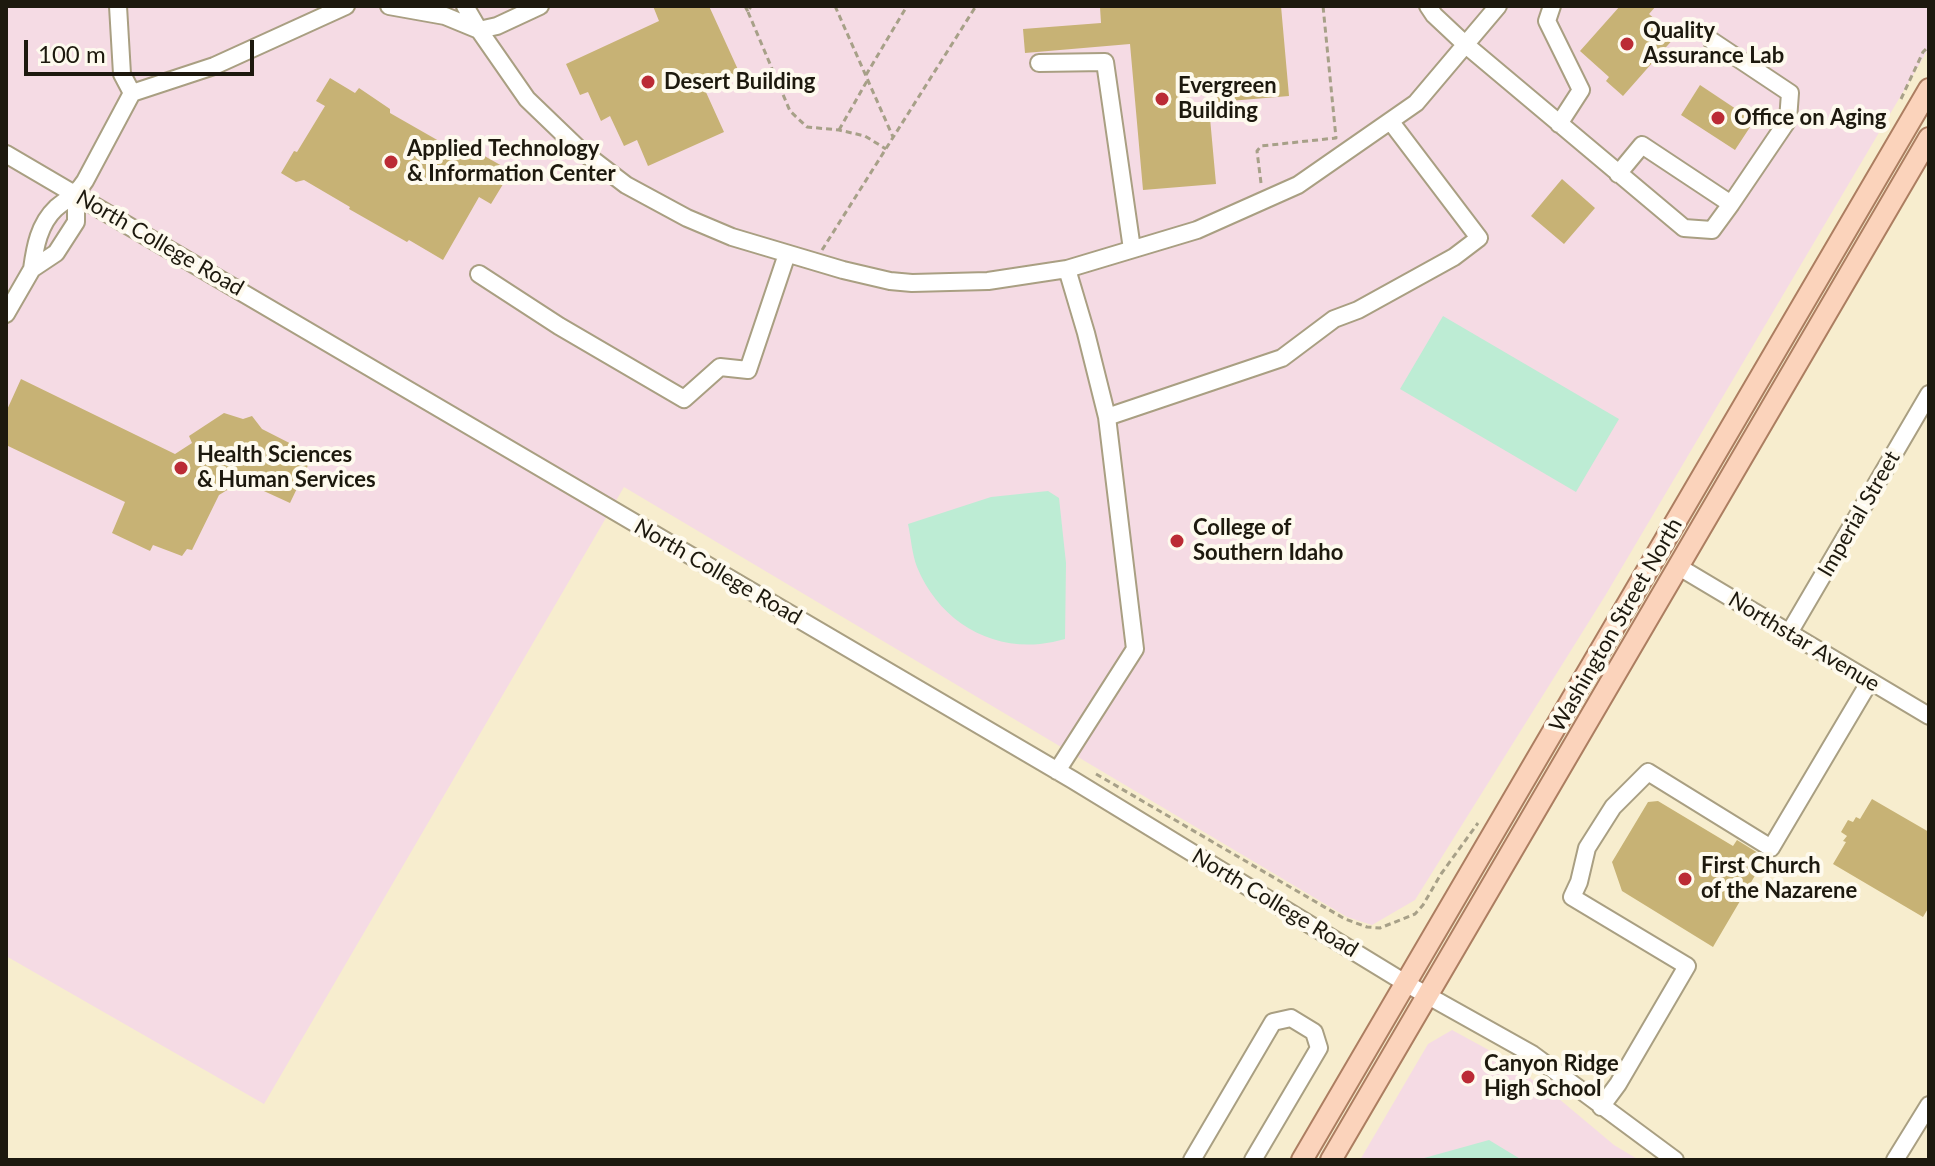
<!DOCTYPE html>
<html>
<head>
<meta charset="utf-8">
<style>
	body { margin:0 }
	#map { position:relative; width:1935px; height:1166px; overflow:hidden; background:#f7edce; font-family:Lato,sans-serif }
	canvas { display:block }
	.frame { position:absolute; inset:0; border:8px solid #1d190e; pointer-events:none }
	.scale { position:absolute; left:24px; top:40px; width:230px; height:36px; box-sizing:border-box; border:4px solid #1d190e; border-top:0; padding-left:10px; font-size:24px; line-height:28px; white-space:nowrap; color:#1d190e; -webkit-text-stroke:6px #fefaee; paint-order:stroke }
</style>
</head>
<body>
<div id="map">
<canvas width="1935" height="1166"></canvas>
<div class="frame"></div>
<div class="scale">100 m</div>
</div>
<script>
const g = document.querySelector('canvas').getContext('2d');
g.lineJoin = 'round';
function fillPath(path, color) { g.fillStyle = color; g.fill(path, 'evenodd'); }
function trace(path, color, width, dash) { g.strokeStyle = color; g.lineWidth = width; g.lineCap = dash ? 'butt' : 'round'; g.setLineDash(dash || []); g.stroke(path); }
function label(font, color, halo, rows, align = 'center') {
  g.font = font + ' Lato,sans-serif'; g.lineWidth = 8; g.setLineDash([]); g.textBaseline = 'middle'; g.strokeStyle = halo; g.fillStyle = color; for (const [text, x, y, turn = 0] of rows) {
    g.save(); g.translate(x, y); g.rotate((+turn || 0) * Math.PI / 180); g.textAlign = isNaN(turn) ? turn : align; if (halo) g.strokeText(text, 0, 0); g.fillText(text, 0, 0); g.restore();
  }
}
fillPath(new Path2D(`
	M 6,6 L 1929,6 L 1929,48 L 1605,596 L 1415,900 L 1372,925 L 1347,917 L 624,487 L 264,1104 L 6,956 Z
	M 1452,1030 L 1498,1055 L 1558,1098 L 1614,1145 L 1639,1160 L 1360,1160 L 1428,1044 Z`), '#f5dbe4');
fillPath(new Path2D(`
	M 1443,316 L 1619,419 L 1576,492 L 1400,389 Z
	M 1048,491 L 1059,498 L 1066,563 L 1065,639 C 1057,641 1049,643 1040,644 C 985,649 938,618 917,567 C 912,554 911,538 908,524 L 991,497 Z
	M 1489,1140 L 1522,1160 L 1417,1160 Z`), '#bdecd4');
fillPath(new Path2D(`
	M 653,6 L 709,6 L 740,74 L 705,90 L 724,132 L 648,166 L 637,140 L 624,146 L 610,116 L 601,121 L 588,92 L 580,95 L 566,64 L 659,21 Z
	M 1114,6 L 1281,6 L 1289,96 L 1218,102 L 1216,90 L 1188,92 L 1191,120 L 1210,118 L 1216,184 L 1143,190 L 1130,44 L 1025,53 L 1023,29 L 1101,23 L 1100,7 Z
	M 1620,6 L 1656,6 L 1649,14 L 1675,37 L 1623,96 L 1606,81 L 1609,77 L 1580,51 Z
	M 330,78 L 355,93 L 359,88 L 390,109 L 390,113 L 460,153 L 465,145 L 511,171 L 491,204 L 479,197 L 443,260 L 409,240 L 407,242 L 349,209 L 350,207 L 304,180 L 296,182 L 281,173 L 294,151 L 297,152 L 325,106 L 316,101 Z
	M 1700,85 L 1754,121 L 1735,150 L 1681,115 Z
	M 1562,179 L 1595,208 L 1564,244 L 1531,216 Z
	M 21,379 L 175,454 L 192,443 L 189,436 L 224,413 L 243,419 L 252,416 L 262,429 L 313,455 L 290,503 L 242,481 L 219,495 L 192,550 L 187,549 L 182,556 L 153,545 L 150,551 L 112,533 L 125,502 L 6,445 L 6,412 Z
	M 1872,799 L 1929,832 L 1929,907 L 1923,917 L 1833,864 L 1846,842 L 1843,841 L 1847,836 L 1841,832 L 1848,820 L 1853,822 L 1856,817 L 1860,819 Z
	M 1658,801 L 1733,846 L 1737,840 L 1758,853 L 1754,862 L 1760,867 L 1713,947 L 1622,891 L 1612,862 L 1648,802 Z`), '#c7b275');
const minor = new Path2D(`
	M 118,6 L 122,74 L 132,93
	M 389,6 L 445,16 L 479,30 L 497,26 L 540,6
	M 465,6 L 479,30 L 527,99 L 579,149 L 626,185 L 687,218 L 732,237 L 843,270 L 890,281 L 912,283 L 988,281 L 1067,269 L 1197,230 L 1298,185 L 1416,103 L 1498,6
	M 1428,6 L 1434,15 L 1466,45 L 1684,228 L 1712,230 L 1731,204 L 1788,120 L 1790,93 L 1712,41
	M 1552,6 L 1547,21 L 1581,90 L 1559,124
	M 1039,63 L 1105,62 L 1132,249
	M 6,154 L 1073,780 L 1407,984 L 1532,1054 L 1675,1160
	M 1618,174 L 1642,145 L 1731,204
	M 76,194 L 76,222 L 56,253 L 32,269 C 35,247 39,224 56,208 C 68,198 76,195 85,181 L 132,93 L 214,66 L 346,6
	M 1067,269 L 1086,333 L 1107,417 L 1282,358 L 1334,319 L 1358,310 L 1454,257 L 1479,238 L 1391,122
	M 479,274 L 559,326 L 684,399 L 720,367 L 748,370 L 787,254
	M 6,314 L 32,269
	M 1679,567 L 1929,716
	M 1789,633 L 1929,394
	M 1057,771 L 1135,649 L 1107,417
	M 1601,1107 L 1618,1084 L 1687,966 L 1572,897 L 1579,882 L 1587,848 L 1613,807 L 1648,772 L 1771,848 L 1870,681
	M 1192,1160 L 1273,1022 L 1291,1018 L 1314,1032 L 1319,1048 L 1253,1160
	M 1895,1160 L 1929,1105`);
const major = new Path2D(`
	M 1302,1160 L 1929,89
	M 1331,1160 L 1929,138`);
trace(minor, '#a99f82', 20);
trace(major, '#ac7e61', 24);
trace(new Path2D(`
	M 745,6 L 748,12 L 751,6
	M 835,6 L 893,137
	M 748,12 L 790,111 L 807,127 L 839,130 L 865,136 L 886,149
	M 866,75 L 907,6
	M 1901,99 L 1923,52 L 1929,46
	M 839,130 L 867,81
	M 1261,183 L 1257,151 L 1261,146 L 1336,138 L 1323,6
	M 822,250 L 976,6
	M 1096,774 L 1345,919 L 1367,927 L 1380,928 L 1415,914 L 1423,905 L 1441,874 L 1478,823`), '#a7a088', 3, [6, 4]);
trace(minor, '#fff', 16);
trace(major, '#fbd3bb', 20);
for (const [x, y, r, color] of [
	[1627,44,8,"#bb2b35"],
	[648,82,8,"#bb2b35"],
	[1162,99,8,"#bb2b35"],
	[1718,118,8,"#bb2b35"],
	[391,162,8,"#bb2b35"],
	[181,468,8,"#bb2b35"],
	[1177,541,8,"#bb2b35"],
	[1685,879,8,"#bb2b35"],
	[1468,1077,8,"#bb2b35"]
]) { const dot = new Path2D(); dot.arc(x, y, r, 0, 2 * Math.PI); g.fillStyle = color; g.fill(dot); trace(dot, '#fefaee', 3); }
label('bold 22px', '#1d190e', '#fefaee', [
	["Quality",1643,31],
	["Assurance Lab",1643,56],
	["Desert Building",664,82],
	["Evergreen",1178,86],
	["Building",1178,111],
	["Office on Aging",1734,118],
	["Applied Technology",407,149],
	["& Information Center",407,174],
	["Health Sciences",197,455],
	["& Human Services",197,480],
	["College of",1193,528],
	["Southern Idaho",1193,553],
	["First Church",1701,866],
	["of the Nazarene",1701,891],
	["Canyon Ridge",1484,1064],
	["High School",1484,1089]
], 'left');
label('22px', '#1d190e', '#fefaee', [
	["North College Road",160,243,30],
	["Imperial Street",1859,514,-60],
	["North College Road",718,572,30],
	["Washington Street North",1616,625,-60],
	["Northstar Avenue",1804,642,31],
	["North College Road",1275,903,31]
]);
</script>
</body>
</html>
